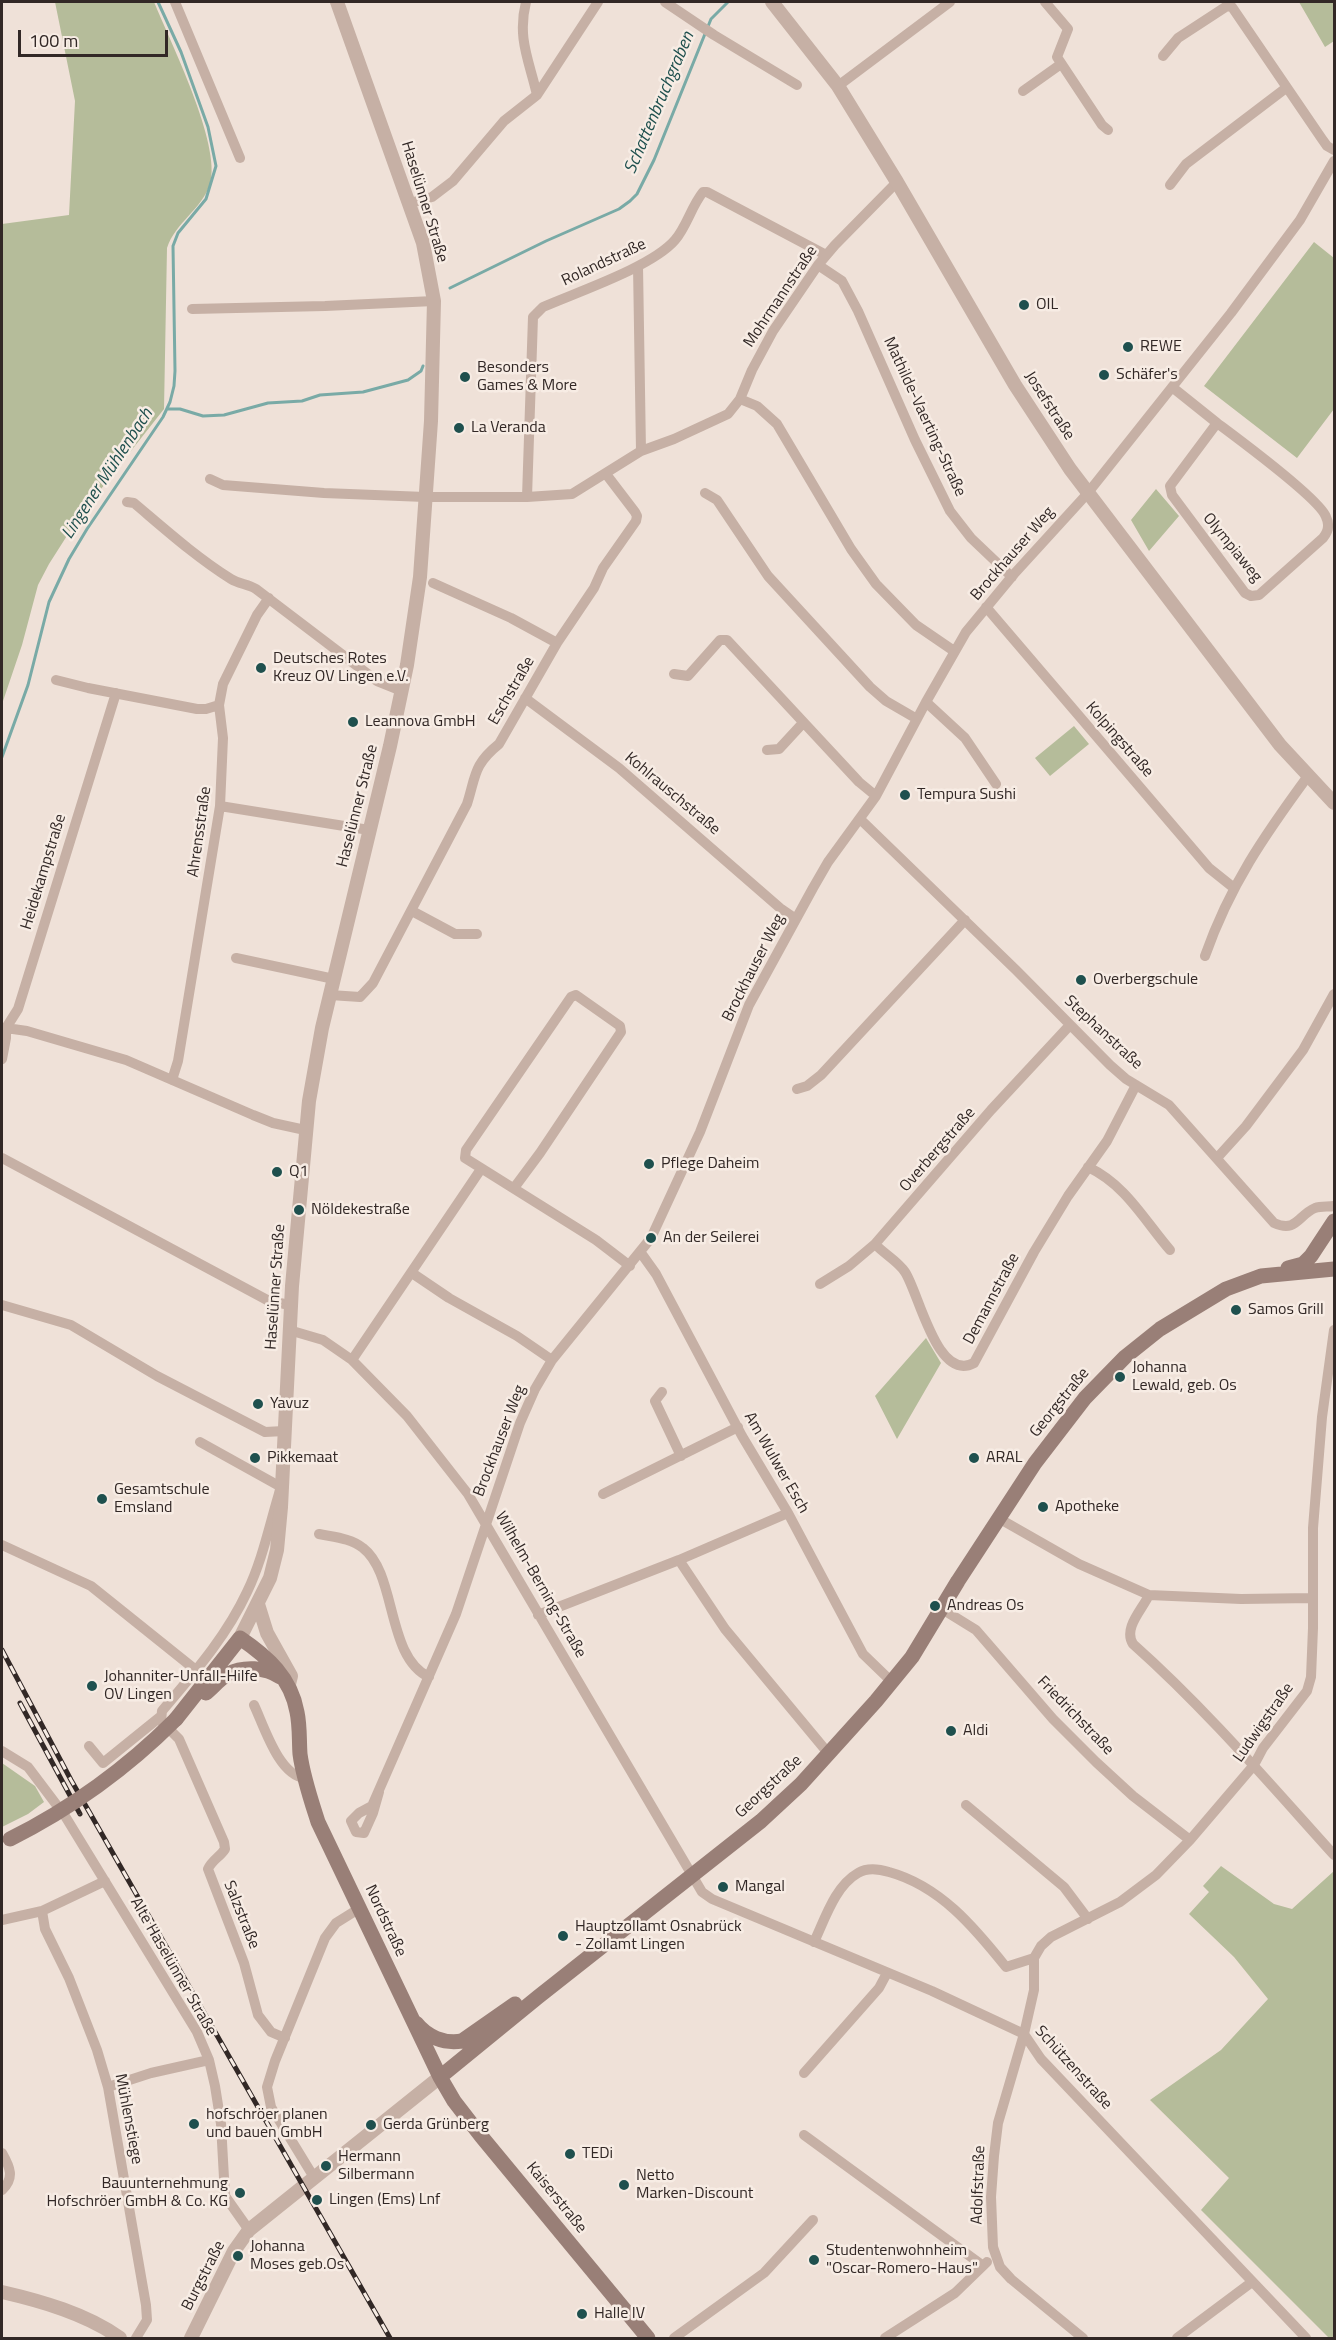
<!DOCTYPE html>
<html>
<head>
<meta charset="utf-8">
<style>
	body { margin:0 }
	#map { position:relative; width:1336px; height:2340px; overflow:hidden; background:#efe1d8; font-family:"Titillium Web",sans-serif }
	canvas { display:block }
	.frame { position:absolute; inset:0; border:3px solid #322826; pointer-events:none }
	.scale { position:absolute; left:18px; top:30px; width:150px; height:27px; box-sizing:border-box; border:3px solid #322826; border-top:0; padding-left:8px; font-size:18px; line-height:21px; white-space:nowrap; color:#322826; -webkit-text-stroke:4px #f7ece4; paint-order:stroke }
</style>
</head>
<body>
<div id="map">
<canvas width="1336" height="2340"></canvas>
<div class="frame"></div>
<div class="scale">100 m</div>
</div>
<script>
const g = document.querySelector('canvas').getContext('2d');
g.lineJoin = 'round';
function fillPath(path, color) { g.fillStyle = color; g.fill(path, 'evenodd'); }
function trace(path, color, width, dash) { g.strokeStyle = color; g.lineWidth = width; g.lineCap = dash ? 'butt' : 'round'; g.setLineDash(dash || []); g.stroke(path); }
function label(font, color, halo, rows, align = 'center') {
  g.font = font + ' "Titillium Web",sans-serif'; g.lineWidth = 5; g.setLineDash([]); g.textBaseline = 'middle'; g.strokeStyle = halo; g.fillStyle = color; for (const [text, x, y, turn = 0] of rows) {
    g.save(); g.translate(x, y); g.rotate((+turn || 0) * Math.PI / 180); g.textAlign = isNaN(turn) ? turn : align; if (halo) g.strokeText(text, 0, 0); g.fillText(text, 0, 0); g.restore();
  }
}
fillPath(new Path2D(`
	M 55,2 L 154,2 C 170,41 222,145 210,184 C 202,209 175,223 167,248 L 164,409 L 101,489 L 98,487 L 49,564 L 38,585 L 22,645 L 2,704 L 2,224 L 69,215 L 75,101 Z
	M 1299,2 L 1334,2 L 1334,41 L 1325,47 Z
	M 1314,242 L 1334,258 L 1334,409 L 1297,458 L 1204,386 Z
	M 1156,489 L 1179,516 L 1149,551 L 1131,520 Z
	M 1074,726 L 1089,744 L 1050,776 L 1035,758 Z
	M 926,1338 L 941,1363 L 897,1439 L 875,1396 Z
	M 2,1763 L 35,1786 L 44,1802 L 28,1814 L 2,1827 Z
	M 1221,1866 L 1274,1904 L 1292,1909 L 1334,1871 L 1334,2338 L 1329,2338 L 1201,2210 L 1229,2178 L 1150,2100 L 1221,2050 L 1268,1999 L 1234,1957 L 1189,1914 L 1209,1892 L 1203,1886 Z`), '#b5bc9a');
trace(new Path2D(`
	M 450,288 L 546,241 L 619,209 L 630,201 L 637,194 L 654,160 L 711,19 L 728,2
	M 167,409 L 180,409 L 203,416 L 224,415 L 268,403 L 302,401 L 320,395 L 363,392 L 408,380 L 421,371 L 423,366
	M 2,757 L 28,685 L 49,602 L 69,559 L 87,529 L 163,417 L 170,402 L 174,386 L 175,371 L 173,246 L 178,233 L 206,199 L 216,166 L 208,127 L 181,52 L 158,2`), '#79aaa6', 3);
trace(new Path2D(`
	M 175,2 L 240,158
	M 526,2 C 517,38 529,60 537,95
	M 665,2 L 714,35 L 797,85
	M 1045,2 L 1068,29 L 1057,57 L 1102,125 L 1108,130
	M 1163,56 L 1178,38 L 1227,6 L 1232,7 L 1322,139 L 1327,146 L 1334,150
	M 838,86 L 950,2
	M 1023,91 L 1061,64
	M 1170,185 L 1186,164 L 1286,88
	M 410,203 L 432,197 L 453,181 L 504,121 L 537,95 L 598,2
	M 818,265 L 842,281 L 858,311 L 915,440 L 950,511 L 971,538 L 1012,577
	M 638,266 L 641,451
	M 192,309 L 325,306 L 434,301
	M 1172,387 L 1217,423 L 1170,486 L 1172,495 L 1245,593 L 1251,596 L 1259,595 L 1323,538 C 1328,532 1330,525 1326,517 C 1320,499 1237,438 1217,423
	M 740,399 L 757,406 L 777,424 L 851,549 L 876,584 L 916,625 L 954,651
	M 210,479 L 223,485 L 324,493 L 425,497 L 527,497 L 572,494 L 641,451 L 674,439 L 728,414 L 740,399 L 752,370 L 773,331 L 818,265 L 835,245 L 897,182
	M 705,493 L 717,500 L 768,576 L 870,687 L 886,701 L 917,719
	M 527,497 L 533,317 L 543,307 C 577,292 652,267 675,240 C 687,226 691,207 703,192 L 707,192 L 826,255
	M 127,502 L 134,503 C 166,530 196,557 231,579 C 239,584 248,584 256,589 L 377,681 L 402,691
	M 433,583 L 511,618 L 557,643
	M 986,607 L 1209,868 L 1234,888
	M 674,674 L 688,676 L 720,640 L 727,640 L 859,782 L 876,796
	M 56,680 L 88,688 L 197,709 L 206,709 L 219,705
	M 525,698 L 619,768 L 780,908 L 796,919
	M 926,702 L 965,738 L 996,784
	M 767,750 L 779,749 L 803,723
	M 220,806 L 369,830
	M 860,819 L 1016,970 L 1110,1065 L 1126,1079 L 1169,1105 L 1274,1223 C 1297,1233 1298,1215 1315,1208 C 1321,1206 1328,1207 1334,1206
	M 412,911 L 455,934 L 477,934
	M 1205,956 C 1230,885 1264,836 1308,776
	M 236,958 L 334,979
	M 330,995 L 360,997 L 373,983 L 467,804 C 476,776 473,765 499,744 L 557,643 L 594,588 L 603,568 L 636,521 L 637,516 L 635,512 L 606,474
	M 6,1028 L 27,1031 L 126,1060 L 253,1115 L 273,1123 L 305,1130
	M 2,1059 L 6,1038 L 6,1028 L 18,1009 L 116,693
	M 172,1080 L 178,1061 L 220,806 L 223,738 L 219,705 L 223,684 L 257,615 L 269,598
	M 797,1089 L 807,1086 L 821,1075 L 965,920
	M 2,1158 L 269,1301 L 290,1305
	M 1217,1158 L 1246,1126 L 1303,1050 L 1334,994
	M 1088,1167 C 1126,1185 1144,1220 1170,1250
	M 514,1188 L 540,1153 L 621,1032 L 620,1026 L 576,995 L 571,997 L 466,1150 L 465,1158 L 596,1240 L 630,1266
	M 875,1244 C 884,1254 898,1261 905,1272 C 919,1293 937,1383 974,1363 L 1034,1252 L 1068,1196 L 1107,1141 L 1136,1085
	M 641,1253 L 656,1274 L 742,1436 L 788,1513 L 863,1654 L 892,1682
	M 412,1273 L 449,1298 L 517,1336 L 552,1360
	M 820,1284 L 849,1266 L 875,1244 L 991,1110 L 1070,1025
	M 2,1305 L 71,1325 L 157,1376 L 265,1432 L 284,1431
	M 289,1330 L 323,1340 L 352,1360 L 407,1416 L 468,1494 L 702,1892 L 712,1899 L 932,1991 L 1024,2034 L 1041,2059 L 1306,2338
	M 352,1360 L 481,1169
	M 662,1392 L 655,1401 L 681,1456
	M 200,1442 L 281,1487 C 270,1522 263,1559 247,1592 C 226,1637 194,1673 162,1711 L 161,1721 L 179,1739 L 224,1842 L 225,1849 C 220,1857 212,1860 208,1869 L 244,1963 L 258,2015 L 271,2032 L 285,2038
	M 603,1494 L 738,1427
	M 1000,1519 L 1079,1564 L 1149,1595 L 1241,1599 L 1313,1598
	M 319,1534 C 333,1537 351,1538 363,1548 C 397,1574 386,1657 429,1677
	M 2,1545 L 91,1586 L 197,1671
	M 679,1560 L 725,1629 L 828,1753
	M 1149,1595 C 1142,1610 1123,1628 1133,1644 C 1206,1709 1269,1783 1334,1855
	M 942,1609 L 976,1630 L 1053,1719 L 1096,1762 L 1133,1796 L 1190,1840
	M 538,1615 L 679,1560 L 788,1513
	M 254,1705 C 264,1726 279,1776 305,1778
	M 89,1746 L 103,1763 L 160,1717
	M 2,1751 L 28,1767 L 65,1816 L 197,2032 L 209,2060 L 215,2086 L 221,2124 L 225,2196 L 249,2230
	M 379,1792 L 373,1813 L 364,1833 L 356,1832 L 351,1821 L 359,1813 L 372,1806 L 456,1614 L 520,1423 L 535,1389 L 552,1360 L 651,1238 L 700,1132 L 749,1005 L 813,888 L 828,862 L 876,796 L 926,702 L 966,632 L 1014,574 L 1087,494 L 1231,313 L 1300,220 L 1334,161
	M 966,1805 L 1064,1887 L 1088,1919
	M 42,1911 L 45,1929 L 69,1978 L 97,2050 L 108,2087 L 146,2305 L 147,2320 L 136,2338
	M 2,1920 L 42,1911 L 105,1881
	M 814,1942 C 825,1919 835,1886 858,1873 C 868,1867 879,1869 889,1872 C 940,1886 974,1927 1006,1967 L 1034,1958
	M 804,2073 L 879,1988 L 887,1973
	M 108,2087 L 151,2073 L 209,2060
	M 804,2135 L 982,2265
	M 2,2153 C 10,2167 15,2178 2,2190
	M 315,2179 L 271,2107 L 267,2087 L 275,2061 L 325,1938 L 336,1923 L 360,1908
	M 674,2338 L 764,2273 L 813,2220
	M 885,2338 L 955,2293 L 987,2262
	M 1083,2338 L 1011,2279 L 1000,2267 L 993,2247 L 991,2197 L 994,2156 L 998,2123 L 1024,2034 L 1034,1990 L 1034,1958 L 1041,1946 L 1051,1937 L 1120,1902 L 1156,1875 L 1190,1840 L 1254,1765 L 1263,1748 L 1307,1691 L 1311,1677 L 1313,1628 L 1313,1528 L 1322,1417 L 1334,1330
	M 1177,2338 L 1252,2282`), '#c6b0a5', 10);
trace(new Path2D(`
	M 772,2 L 838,86 L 897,182 L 1015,385 L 1070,469 L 1280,745 L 1334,803
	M 258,1604 L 267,1633 L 291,1676 L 289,1684
	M 240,1638 L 270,1578 L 277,1550 L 281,1507 L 292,1286 L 309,1101 L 322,1028 L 390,746 L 407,665 L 420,577 L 431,421 L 434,301 L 423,243 L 337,2
	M 2,2292 C 41,2301 87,2314 120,2338
	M 191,2338 L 234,2251 L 249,2230 L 440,2077`), '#c6b0a5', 14);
trace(new Path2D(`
	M 1288,1268 L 1303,1264 L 1311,1256 L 1334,1221
	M 206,1693 C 213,1687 220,1679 228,1674 C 243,1666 266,1667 280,1677
	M 176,1719 L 240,1638 C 268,1657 291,1678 297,1712 C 300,1726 299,1740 300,1754 C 303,1777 311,1800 318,1822 L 440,2077 L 454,2101 L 481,2136 L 648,2338
	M 416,2023 C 427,2037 444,2044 462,2041 L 515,2004
	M 440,2077 L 538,1997 L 761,1821 L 801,1784 L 876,1701 L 912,1657 L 958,1581 L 1035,1463 L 1085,1398 L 1125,1357 L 1160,1329 L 1226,1289 L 1261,1276 L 1334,1269`), '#997f77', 15);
const rail = new Path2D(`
	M 2,1650 L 71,1780 L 390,2338
	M 20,1703 L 80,1814`);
trace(rail, '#322826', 5);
trace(rail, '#f7ece4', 3, [9]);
trace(new Path2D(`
	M 10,1839 C 72,1808 127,1768 176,1719`), '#997f77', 15);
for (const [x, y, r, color] of [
	[1024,305,6,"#1f504e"],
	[1128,347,6,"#1f504e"],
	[1104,375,6,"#1f504e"],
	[465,377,6,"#1f504e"],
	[459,428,6,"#1f504e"],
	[261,668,6,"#1f504e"],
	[353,722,6,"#1f504e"],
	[905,795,6,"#1f504e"],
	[1081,980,6,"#1f504e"],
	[649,1164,6,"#1f504e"],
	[277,1172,6,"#1f504e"],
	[299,1210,6,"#1f504e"],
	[651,1238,6,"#1f504e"],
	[1236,1310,6,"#1f504e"],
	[1120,1377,6,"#1f504e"],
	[258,1404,6,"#1f504e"],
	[255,1458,6,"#1f504e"],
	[974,1458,6,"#1f504e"],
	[102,1499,6,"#1f504e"],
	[1043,1507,6,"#1f504e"],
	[935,1606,6,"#1f504e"],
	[92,1686,6,"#1f504e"],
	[951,1731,6,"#1f504e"],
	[723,1887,6,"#1f504e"],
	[563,1936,6,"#1f504e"],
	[194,2124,6,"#1f504e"],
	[371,2125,6,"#1f504e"],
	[570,2154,6,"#1f504e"],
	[326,2166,6,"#1f504e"],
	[624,2185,6,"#1f504e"],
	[240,2193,6,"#1f504e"],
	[317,2200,6,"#1f504e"],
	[238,2256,6,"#1f504e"],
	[814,2260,6,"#1f504e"],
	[582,2314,6,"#1f504e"]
]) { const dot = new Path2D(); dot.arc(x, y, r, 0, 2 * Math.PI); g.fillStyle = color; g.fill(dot); trace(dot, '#f7ece4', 2); }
label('16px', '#322826', '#f7ece4', [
	["Haselünner Straße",424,202,73],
	["Rolandstraße",604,263,-25],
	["Mohrmannstraße",781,297,-56],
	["Josefstraße",1049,406,57],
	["Mathilde-Vaerting-Straße",924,417,65],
	["Olympiaweg",1232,548,51],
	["Brockhauser Weg",1013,554,-49],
	["Eschstraße",512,691,-60],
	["Kolpingstraße",1119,740,49],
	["Kohlrauschstraße",672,794,40],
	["Haselünner Straße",358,806,-76],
	["Ahrensstraße",200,832,-82],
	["Heidekampstraße",44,872,-73],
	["Brockhauser Weg",754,968,-63],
	["Stephanstraße",1103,1033,43],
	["Overbergstraße",938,1150,-49],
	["Haselünner Straße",276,1287,-86],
	["Demannstraße",992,1299,-62],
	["Georgstraße",1060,1403,-51],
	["Brockhauser Weg",500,1441,-69],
	["Am Wulwer Esch",776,1463,60],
	["Wilhelm-Berning-Straße",540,1585,60],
	["Friedrichstraße",1075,1716,46],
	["Ludwigstraße",1264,1723,-55],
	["Georgstraße",769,1787,-43],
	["Salzstraße",241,1915,68],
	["Nordstraße",385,1921,65],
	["Alte Haselünner Straße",173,1967,60],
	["Schützenstraße",1073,2068,48],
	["Mühlenstiege",128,2119,79],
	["Adolfstraße",979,2185,-88],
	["Kaiserstraße",556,2198,51],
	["Burgstraße",204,2276,-63]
]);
label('16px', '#322826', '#f7ece4', [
	["OIL",1036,305],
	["REWE",1140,347],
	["Besonders",477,368],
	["Games & More",477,386],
	["Schäfer's",1116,375],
	["La Veranda",471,428],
	["Deutsches Rotes",273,659],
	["Kreuz OV Lingen e.V.",273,677],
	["Leannova GmbH",365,722],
	["Tempura Sushi",917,795],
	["Overbergschule",1093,980],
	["Pflege Daheim",661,1164],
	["Q1",289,1172],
	["Nöldekestraße",311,1210],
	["An der Seilerei",663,1238],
	["Samos Grill",1248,1310],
	["Johanna",1132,1368],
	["Lewald, geb. Os",1132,1386],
	["Yavuz",270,1404],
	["Pikkemaat",267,1458],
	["ARAL",986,1458],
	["Gesamtschule",114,1490],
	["Emsland",114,1508],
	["Apotheke",1055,1507],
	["Andreas Os",947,1606],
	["Johanniter-Unfall-Hilfe",104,1677],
	["OV Lingen",104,1695],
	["Aldi",963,1731],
	["Mangal",735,1887],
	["Hauptzollamt Osnabrück",575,1927],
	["- Zollamt Lingen",575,1945],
	["hofschröer planen",206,2115],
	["und bauen GmbH",206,2133],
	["Gerda Grünberg",383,2125],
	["TEDi",582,2154],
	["Hermann",338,2157],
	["Silbermann",338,2175],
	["Netto",636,2176],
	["Marken-Discount",636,2194],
	["Bauunternehmung",228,2184,"right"],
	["Hofschröer GmbH & Co. KG",228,2202,"right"],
	["Lingen (Ems) Lnf",329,2200],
	["Johanna",250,2247],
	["Moses geb.Os",250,2265],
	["Studentenwohnheim",826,2251],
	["\"Oscar-Romero-Haus\"",826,2269],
	["Halle IV",594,2314]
], 'left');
label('italic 18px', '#1f504e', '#f7ece4', [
	["Schattenbruchgraben",660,103,-67],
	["Lingener Mühlenbach",108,474,-57]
]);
</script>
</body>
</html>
